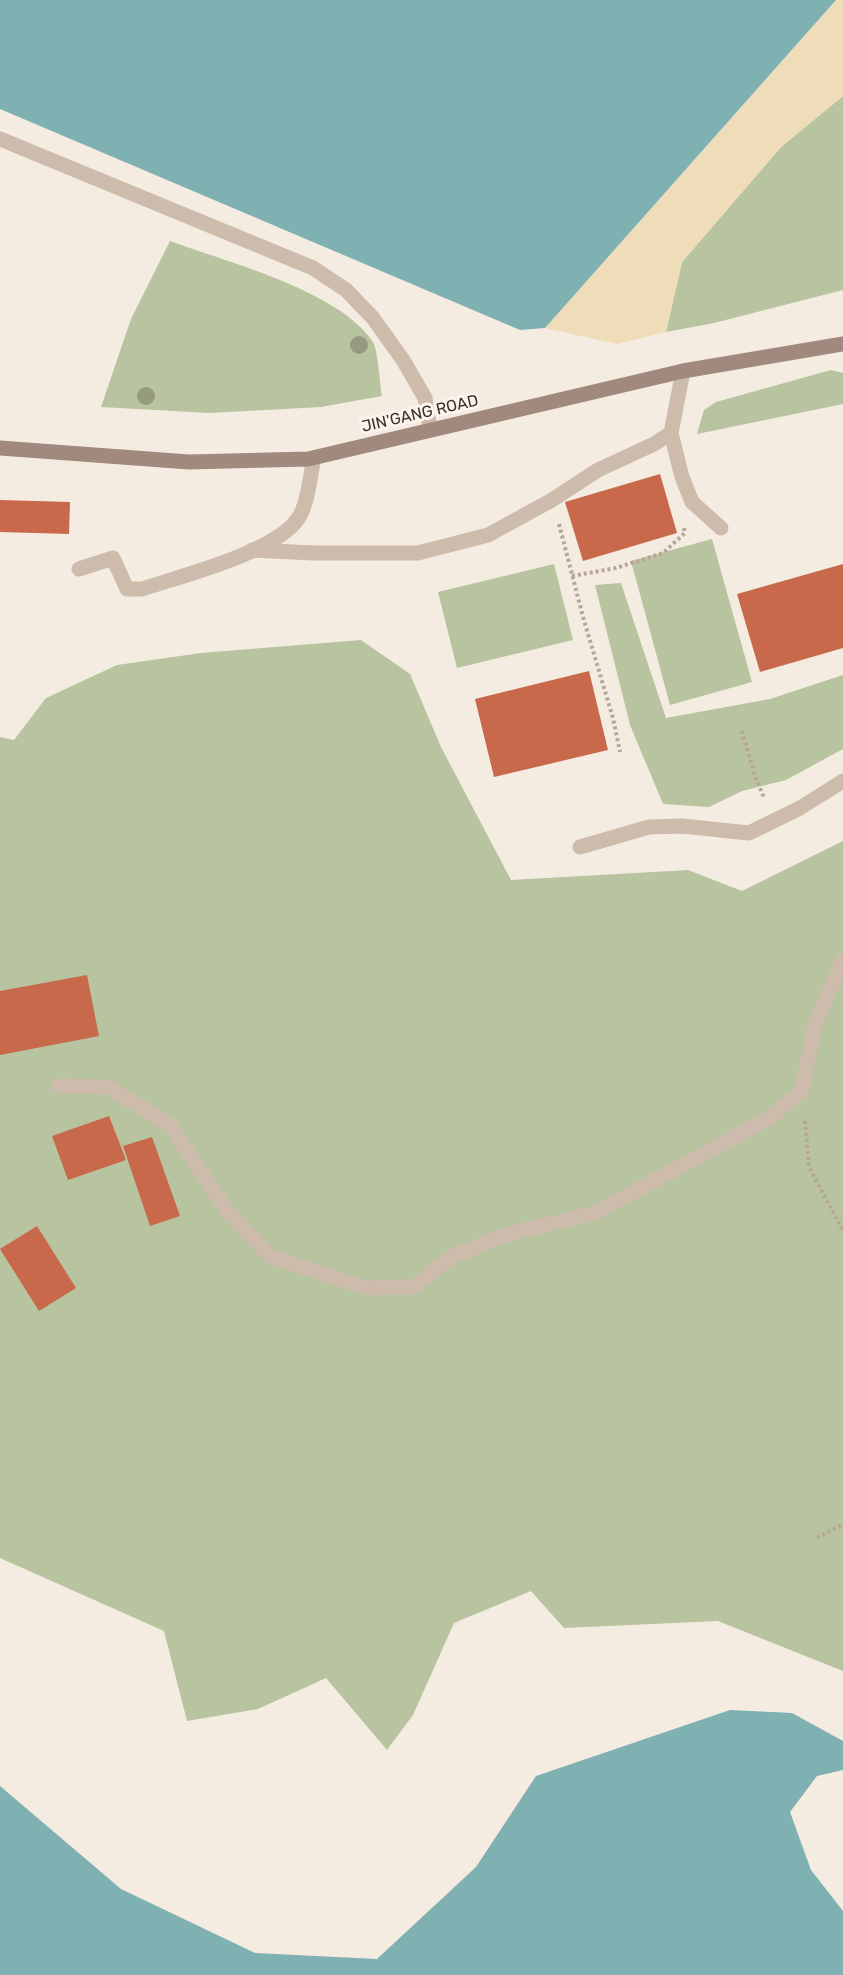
<!DOCTYPE html>
<html>
<head>
<meta charset="utf-8">
<style>
	body { margin:0 }
	canvas { display:block; background:#f4ebe1 }
</style>
</head>
<body>
<canvas width="843" height="1975"></canvas>
<script>
const g = document.querySelector('canvas').getContext('2d');
g.lineJoin = 'round';
function fillPath(path, color) { g.fillStyle = color; g.fill(path, 'evenodd'); }
function trace(path, color, width, dash) { g.strokeStyle = color; g.lineWidth = width; g.lineCap = dash ? 'butt' : 'round'; g.setLineDash(dash || []); g.stroke(path); }
function label(font, color, halo, rows, align = 'center') {
  g.font = font + ' Rubik,sans-serif'; g.lineWidth = 6; g.setLineDash([]); g.textBaseline = 'middle'; g.strokeStyle = halo; g.fillStyle = color; for (const [text, x, y, turn = 0] of rows) {
    g.save(); g.translate(x, y); g.rotate((+turn || 0) * Math.PI / 180); g.textAlign = isNaN(turn) ? turn : align; if (halo) g.strokeText(text, 0, 0); g.fillText(text, 0, 0); g.restore();
  }
}
fillPath(new Path2D(`
	M 843,96 L 843,290 L 714,323 L 666,332 L 682,262 L 781,147 Z
	M 170,241 C 227,262 340,291 373,342 C 378,350 380,385 382,396 L 321,407 L 209,413 L 101,407 L 131,319 Z
	M 831,370 L 843,373 L 843,404 L 697,434 L 704,410 L 716,402 Z
	M 712,539 L 752,682 L 670,705 L 631,561 Z
	M 554,564 L 573,640 L 457,668 L 438,592 Z
	M 621,583 L 666,718 L 770,699 L 843,675 L 843,749 L 786,780 L 742,791 L 709,807 L 663,804 L 630,725 L 595,585 Z
	M 361,640 L 410,674 L 441,747 L 511,880 L 688,870 L 742,891 L 843,841 L 843,1671 L 718,1621 L 564,1628 L 531,1591 L 454,1623 L 413,1715 L 387,1750 L 326,1678 L 258,1709 L 187,1721 L 164,1631 L 0,1558 L 0,737 L 14,740 L 46,698 L 117,665 L 201,653 Z`), '#b8c4a0');
fillPath(new Path2D(`
	M 836,0 L 843,0 L 843,96 L 781,147 L 682,262 L 666,332 L 617,344 L 545,328 Z`), '#efdcb8');
fillPath(new Path2D(`
	M 0,0 L 836,0 L 545,328 L 520,330 L 0,109 Z
	M 730,1710 L 792,1713 L 843,1741 L 843,1770 L 817,1776 L 790,1812 L 811,1870 L 843,1911 L 843,1975 L 0,1975 L 0,1786 L 121,1889 L 255,1953 L 377,1959 L 476,1867 L 536,1776 Z`), '#7fb0b2');
fillPath(new Path2D(`
	M 660,474 L 677,533 L 583,561 L 565,502 Z
	M 0,500 L 70,502 L 69,534 L 0,532 Z
	M 843,564 L 843,648 L 760,672 L 737,594 Z
	M 589,671 L 608,750 L 494,777 L 475,699 Z
	M 87,975 L 99,1036 L 0,1055 L 0,991 Z
	M 109,1116 L 126,1160 L 68,1180 L 52,1136 Z
	M 152,1137 L 180,1216 L 150,1226 L 123,1146 Z
	M 37,1226 L 76,1288 L 39,1311 L 0,1249 Z`), '#c8694b');
trace(new Path2D(`
	M 559,524 L 583,617 L 613,718 L 620,752
	M 572,576 L 616,568 L 663,553 L 685,533 L 684,528
	M 742,731 L 754,773 L 764,798
	M 805,1121 L 809,1167 L 843,1231
	M 817,1538 L 843,1524`), '#b9a596', 4, [3, 3]);
trace(new Path2D(`
	M 0,139 L 313,268 L 346,290 L 373,318 L 403,360 L 425,398 L 430,430
	M 671,433 L 682,477 L 692,502 L 721,528
	M 252,550 L 314,553 L 418,553 L 488,535 L 552,500 L 598,470 L 654,444 L 671,433 L 683,371
	M 79,569 L 113,558 L 127,589 L 142,589 C 181,576 273,553 297,520 C 308,506 310,476 314,458
	M 580,847 L 649,827 L 682,826 L 749,833 L 800,808 L 843,781
	M 58,1086 L 108,1087 L 170,1125 L 228,1212 L 270,1256 L 367,1288 L 414,1287 L 453,1256 L 508,1234 L 595,1213 L 771,1117 L 802,1090 L 815,1024 L 843,960`), '#cdbbac', 15);
trace(new Path2D(`
	M 0,448 L 189,462 L 308,459 L 683,371 L 843,344`), '#a18a7d', 15);
g.fillStyle = '#969b7f';
for (const [x, y] of [
	[359,345],
	[146,396]
]) { g.beginPath(); g.arc(x, y, 9, 0, 2 * Math.PI); g.fill(); }
label('16px', '#3b302b', '#fbf5ee', [
	["JIN'GANG ROAD",420,414,-13]
]);
</script>
</body>
</html>
